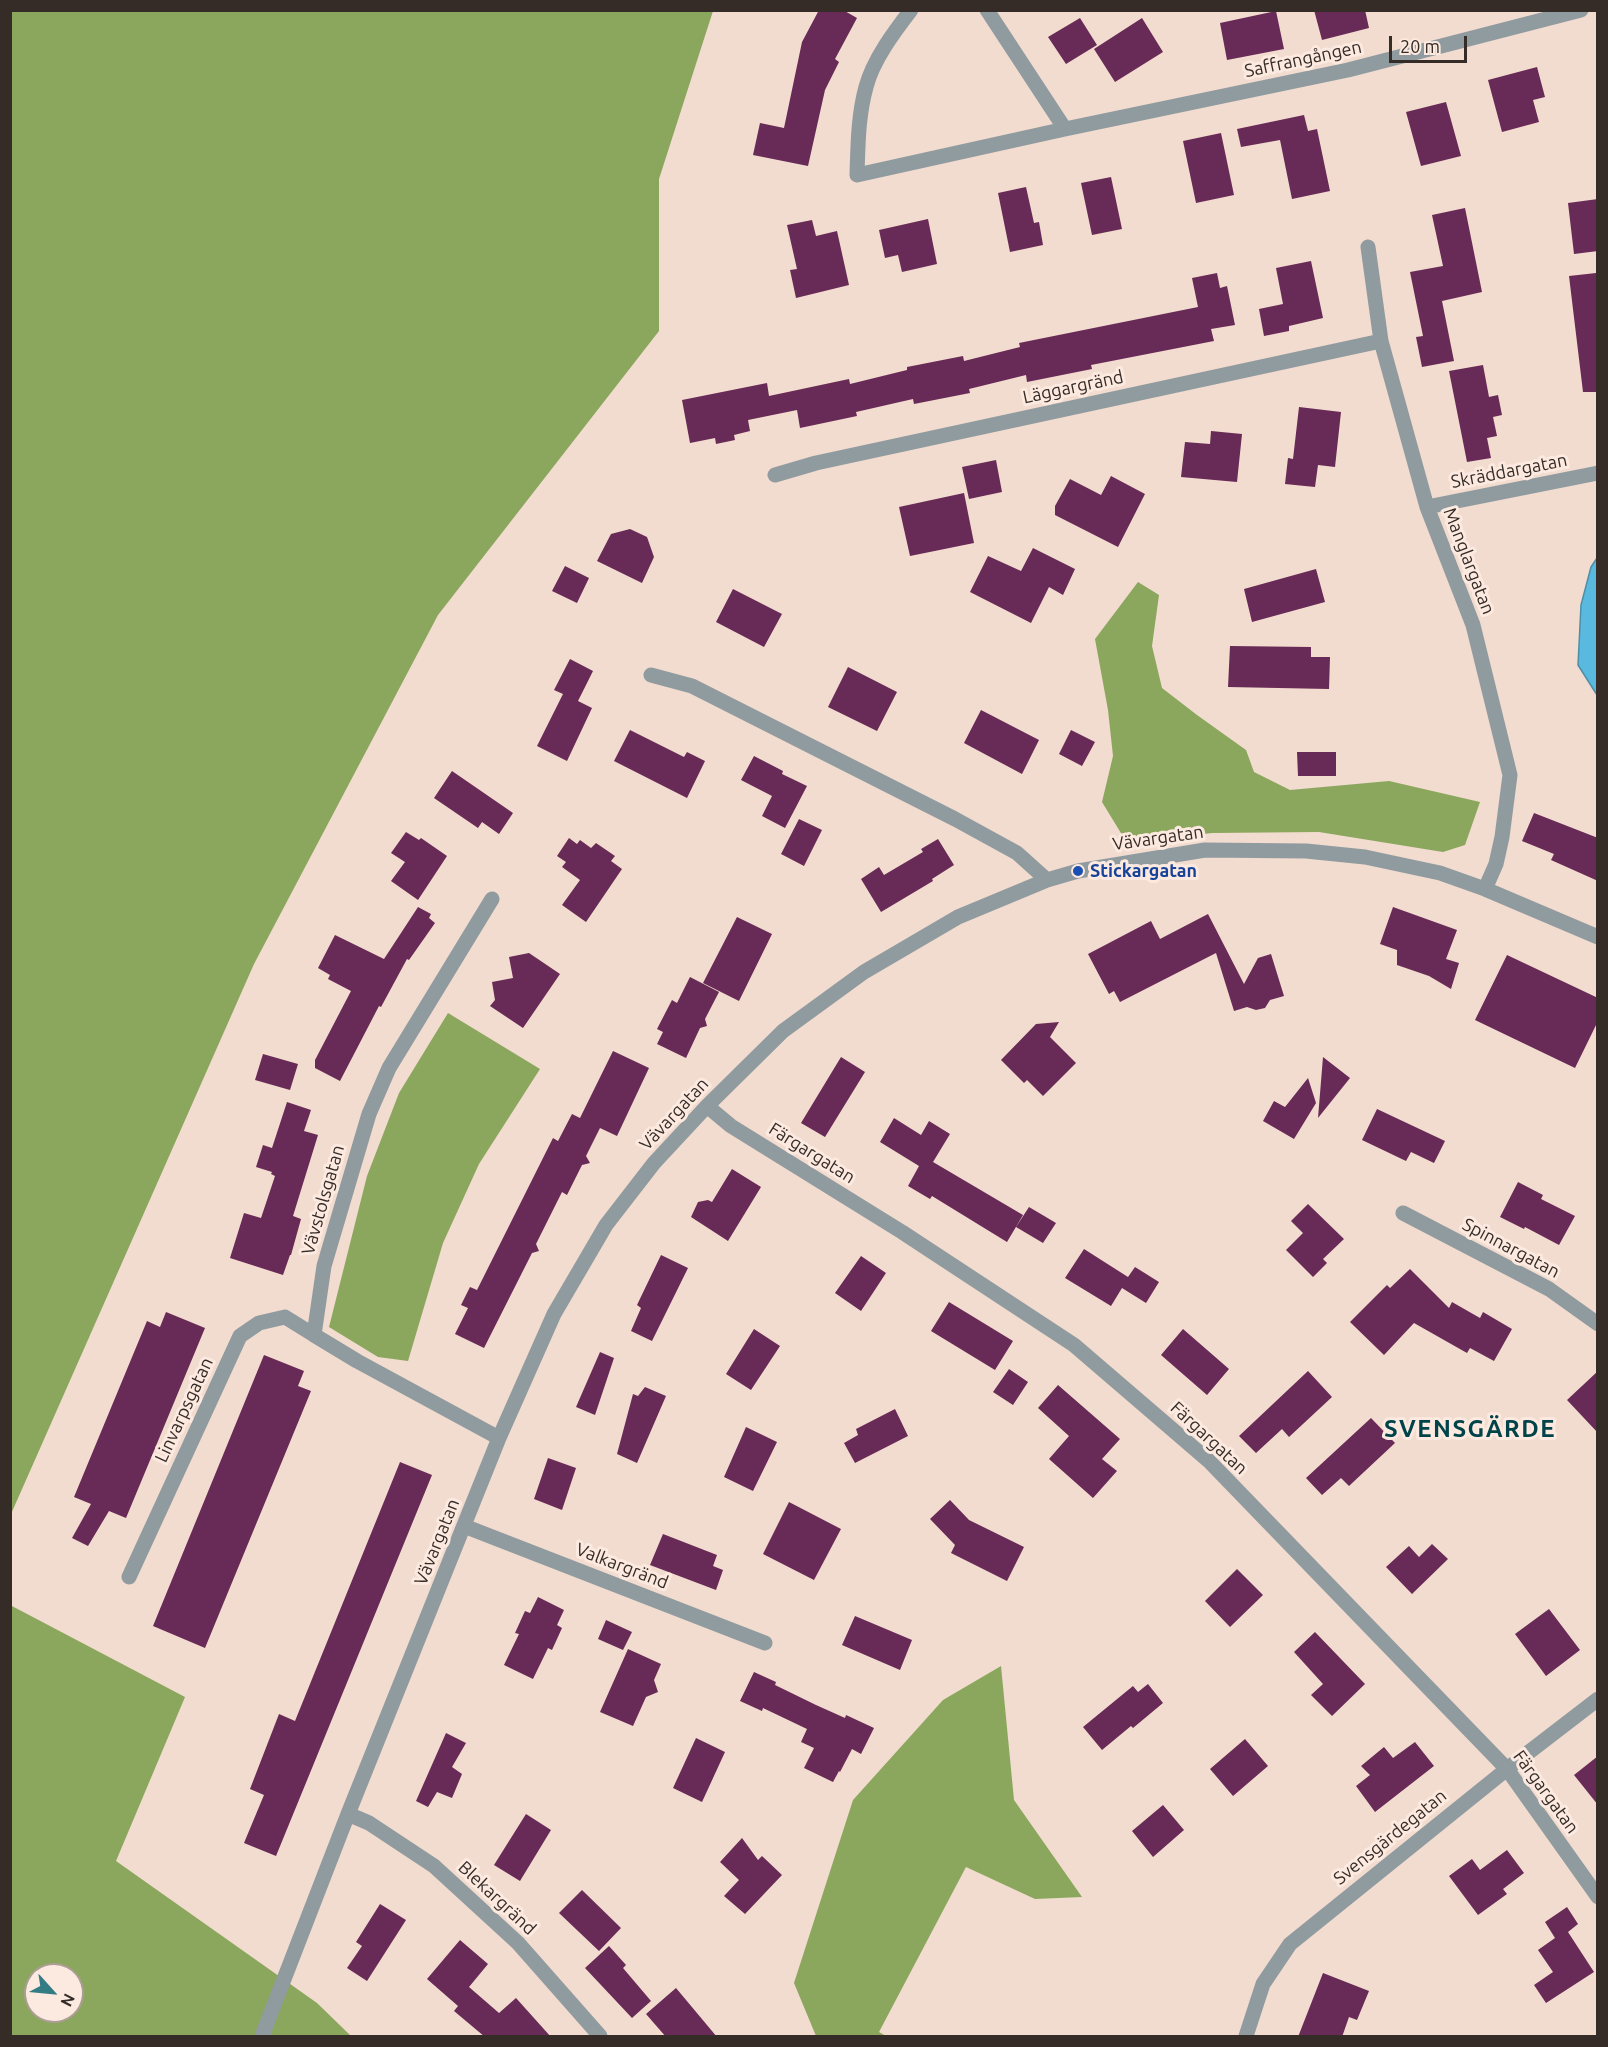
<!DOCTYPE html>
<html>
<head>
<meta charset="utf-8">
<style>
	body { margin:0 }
	#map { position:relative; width:1608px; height:2047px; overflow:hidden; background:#f2dbcf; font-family:Ubuntu,sans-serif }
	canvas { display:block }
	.frame { position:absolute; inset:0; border:12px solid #352c27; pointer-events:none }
	.north { position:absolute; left:24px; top:1963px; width:60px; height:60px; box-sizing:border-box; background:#fce9df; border:2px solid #ac9d95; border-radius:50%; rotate:117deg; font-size:16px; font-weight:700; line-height:24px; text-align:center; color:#352c27 }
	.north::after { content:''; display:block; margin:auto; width:21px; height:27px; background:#347c83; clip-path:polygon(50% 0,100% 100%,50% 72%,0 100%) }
	.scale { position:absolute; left:1389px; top:36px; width:78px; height:27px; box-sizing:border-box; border:3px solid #352c27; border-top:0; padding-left:8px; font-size:18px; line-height:21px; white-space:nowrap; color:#352c27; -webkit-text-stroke:4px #fce9df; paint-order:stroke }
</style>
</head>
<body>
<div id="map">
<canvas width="1608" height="2047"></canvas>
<div class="frame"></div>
<div class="north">N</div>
<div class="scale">20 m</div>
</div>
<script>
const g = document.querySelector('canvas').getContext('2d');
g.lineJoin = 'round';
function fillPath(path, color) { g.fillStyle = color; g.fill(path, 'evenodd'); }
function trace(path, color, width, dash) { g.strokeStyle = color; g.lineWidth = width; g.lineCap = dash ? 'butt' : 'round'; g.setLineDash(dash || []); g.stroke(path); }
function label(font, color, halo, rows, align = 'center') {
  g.font = font + ' Ubuntu,sans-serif'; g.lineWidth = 6; g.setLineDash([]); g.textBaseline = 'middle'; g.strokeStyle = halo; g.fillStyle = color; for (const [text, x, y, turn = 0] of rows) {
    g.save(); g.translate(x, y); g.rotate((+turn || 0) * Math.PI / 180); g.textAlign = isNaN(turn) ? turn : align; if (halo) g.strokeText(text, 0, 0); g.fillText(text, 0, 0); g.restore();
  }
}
fillPath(new Path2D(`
	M 11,10 L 713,11 L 659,179 L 659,331 L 438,615 L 254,964 L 11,1514 Z
	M 1138,582 L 1159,595 L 1152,646 L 1162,688 L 1197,715 L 1246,750 L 1254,772 L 1290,790 L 1389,781 L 1480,802 L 1465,845 L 1443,852 L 1319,832 L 1212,833 L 1127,843 L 1102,802 L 1113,756 L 1108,710 L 1095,639 Z
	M 448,1013 L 540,1069 L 479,1164 L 443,1243 L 408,1361 L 378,1357 L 329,1327 L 367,1176 L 399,1093 Z
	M 10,1605 L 185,1697 L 116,1861 L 317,2003 L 351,2036 L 11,2036 ZM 36,1975 L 72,1975 L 72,2011 L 36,2011 Z
	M 1001,1666 L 1014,1800 L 1082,1897 L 1035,1899 L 966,1867 L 879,2032 L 886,2036 L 816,2036 L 794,1983 L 853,1800 L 943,1700 Z`), '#8aa75d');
const water = new Path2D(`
	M 1597,558 L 1597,695 L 1578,665 L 1581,605 L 1591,567 Z`);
fillPath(water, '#59b9df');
trace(water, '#4e8fa8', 1.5);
fillPath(new Path2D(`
	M 819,10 L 843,10 L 857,18 L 835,59 L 839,62 L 825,90 L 808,166 L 753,155 L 760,123 L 784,128 L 802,42 Z
	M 1314,10 L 1365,10 L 1369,28 L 1322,40 Z
	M 1276,11 L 1284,49 L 1227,60 L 1220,23 Z
	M 1080,18 L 1097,45 L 1066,64 L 1048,37 Z
	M 1142,18 L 1163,52 L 1115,82 L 1094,49 Z
	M 1537,67 L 1545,97 L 1533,100 L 1539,122 L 1502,132 L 1488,80 Z
	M 1446,102 L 1461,156 L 1421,166 L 1406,112 Z
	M 1304,115 L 1308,131 L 1317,129 L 1330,191 L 1292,199 L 1280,140 L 1241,147 L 1237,129 Z
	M 1221,133 L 1234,195 L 1196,203 L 1183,141 Z
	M 1111,177 L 1122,229 L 1092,235 L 1081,183 Z
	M 1026,187 L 1034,223 L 1039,222 L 1043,245 L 1010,252 L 998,193 Z
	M 1598,199 L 1598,251 L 1574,254 L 1568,203 Z
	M 1465,208 L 1482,292 L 1442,301 L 1454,361 L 1422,367 L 1416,337 L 1423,336 L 1410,272 L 1443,266 L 1432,215 Z
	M 928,219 L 937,264 L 902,272 L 898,255 L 885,258 L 879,230 Z
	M 812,220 L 816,236 L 837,231 L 849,285 L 796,298 L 790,270 L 797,269 L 787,225 Z
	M 1311,261 L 1323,318 L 1289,326 L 1289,331 L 1264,336 L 1259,309 L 1283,304 L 1276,268 Z
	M 1217,273 L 1220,288 L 1227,286 L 1235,325 L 1211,329 L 1214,341 L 1091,365 L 1092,369 L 1027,382 L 1026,375 L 969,389 L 970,393 L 914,404 L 913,399 L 856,412 L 857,416 L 800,428 L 797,410 L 748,420 L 750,431 L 734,435 L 735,440 L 716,444 L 715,438 L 690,443 L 682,400 L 767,383 L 769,396 L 849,379 L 850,384 L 907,370 L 907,367 L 963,356 L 964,361 L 1020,347 L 1019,343 L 1198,307 L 1192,278 Z
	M 1596,273 L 1598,392 L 1583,392 L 1569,276 Z
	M 1483,365 L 1489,397 L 1498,395 L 1502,415 L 1493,417 L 1497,436 L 1487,438 L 1491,458 L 1467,462 L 1449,371 Z
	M 1299,407 L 1341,412 L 1335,467 L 1318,465 L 1315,487 L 1285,484 L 1288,458 L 1293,459 Z
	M 1211,431 L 1242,434 L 1237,482 L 1181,477 L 1185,442 L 1210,444 Z
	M 996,460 L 1002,492 L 969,499 L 962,467 Z
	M 1111,476 L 1145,494 L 1118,547 L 1055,515 L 1055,506 L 1070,479 L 1101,495 Z
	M 964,493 L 974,543 L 910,556 L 899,507 Z
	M 630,529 L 647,537 L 654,557 L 642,583 L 597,561 L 611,534 Z
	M 1033,548 L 1075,569 L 1063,595 L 1049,587 L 1031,623 L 970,592 L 988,556 L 1021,571 Z
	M 565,566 L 589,578 L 577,603 L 552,591 Z
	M 1316,569 L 1325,602 L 1252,622 L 1244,589 Z
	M 733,589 L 782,614 L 764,647 L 716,622 Z
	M 1230,646 L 1311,647 L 1311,657 L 1330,657 L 1329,689 L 1228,687 Z
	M 570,659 L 593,671 L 578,701 L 576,700 L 592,708 L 567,761 L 537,746 L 563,694 L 554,690 Z
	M 848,667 L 897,692 L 877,731 L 828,707 Z
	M 981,710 L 1039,740 L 1022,774 L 964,743 Z
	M 630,730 L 684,757 L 687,752 L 705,761 L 687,798 L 614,761 Z
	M 1071,730 L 1095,742 L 1082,766 L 1059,754 Z
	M 1297,752 L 1336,752 L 1336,776 L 1298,776 Z
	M 754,756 L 783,771 L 782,774 L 807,786 L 785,828 L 762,816 L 772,796 L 741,780 Z
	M 452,771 L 513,813 L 499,834 L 482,822 L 478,828 L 434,798 Z
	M 1534,813 L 1598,838 L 1598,881 L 1551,860 L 1554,854 L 1522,841 Z
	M 799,819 L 822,830 L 804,866 L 781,854 Z
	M 406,832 L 419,840 L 421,838 L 447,856 L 418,900 L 391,881 L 405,862 L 391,853 Z
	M 569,838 L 577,844 L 580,840 L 591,848 L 596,843 L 615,856 L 611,861 L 622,869 L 586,922 L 562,905 L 580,880 L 562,867 L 566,862 L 557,856 Z
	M 938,839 L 954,865 L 932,879 L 933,881 L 881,912 L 861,879 L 879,867 L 884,875 L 923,852 L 921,849 Z
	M 418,907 L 431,914 L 429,918 L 435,923 L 409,960 L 407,959 L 381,1007 L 379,1006 L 340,1081 L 315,1068 L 315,1060 L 351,991 L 328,979 L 330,975 L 318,968 L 335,935 L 384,959 Z
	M 1393,907 L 1457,930 L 1446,959 L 1459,963 L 1451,989 L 1429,976 L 1397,965 L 1397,950 L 1380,944 Z
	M 1208,914 L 1244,984 L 1258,958 L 1271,954 L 1284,996 L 1270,1000 L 1265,1008 L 1256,1010 L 1247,1007 L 1234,1011 L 1216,953 L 1120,1002 L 1114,991 L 1109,994 L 1088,954 L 1151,921 L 1160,939 Z
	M 737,917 L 772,934 L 739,1001 L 703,983 Z
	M 529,953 L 560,974 L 523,1028 L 490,1006 L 495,1000 L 492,982 L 513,978 L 509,957 Z
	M 1507,955 L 1598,998 L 1598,1021 L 1575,1068 L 1475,1020 Z
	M 690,977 L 719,992 L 705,1019 L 707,1026 L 700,1028 L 686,1058 L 657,1044 L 663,1032 L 657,1029 L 672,1000 L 677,1003 Z
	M 1059,1022 L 1050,1037 L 1076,1063 L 1043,1096 L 1027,1080 L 1024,1083 L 1001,1060 L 1036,1024 Z
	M 613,1051 L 649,1068 L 617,1136 L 600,1128 L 586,1156 L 590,1163 L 582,1165 L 567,1195 L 562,1192 L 536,1244 L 539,1251 L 532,1253 L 484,1348 L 455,1334 L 468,1308 L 461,1305 L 470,1287 L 477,1290 L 553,1138 L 558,1141 L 572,1114 L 580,1118 Z
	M 263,1054 L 298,1064 L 290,1090 L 255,1080 Z
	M 841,1057 L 865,1072 L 825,1137 L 801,1123 Z
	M 1323,1057 L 1350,1078 L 1318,1118 Z
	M 1308,1078 L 1316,1103 L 1294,1139 L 1263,1121 L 1274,1101 L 1285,1107 Z
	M 287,1102 L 311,1110 L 304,1131 L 318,1135 L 293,1216 L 301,1219 L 291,1255 L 290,1255 L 283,1275 L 230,1258 L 244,1213 L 261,1218 L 275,1176 L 271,1174 L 272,1172 L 256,1167 L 263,1145 L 272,1148 Z
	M 1377,1109 L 1445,1141 L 1434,1163 L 1411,1152 L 1406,1161 L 1362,1140 Z
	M 894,1118 L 921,1135 L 929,1121 L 950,1134 L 933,1162 L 1023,1215 L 1007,1242 L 932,1196 L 930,1199 L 908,1186 L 919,1166 L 880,1142 Z
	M 732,1169 L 761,1187 L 728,1241 L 691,1217 L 698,1202 L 708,1200 L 712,1202 Z
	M 1518,1182 L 1543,1195 L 1541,1199 L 1575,1216 L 1559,1245 L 1525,1227 L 1524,1229 L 1500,1217 Z
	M 1308,1204 L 1344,1239 L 1323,1259 L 1327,1263 L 1313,1277 L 1286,1250 L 1303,1233 L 1291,1221 Z
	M 1029,1207 L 1056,1223 L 1043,1243 L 1016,1227 Z
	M 1084,1249 L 1128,1277 L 1135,1267 L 1159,1282 L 1146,1303 L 1122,1288 L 1111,1306 L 1065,1278 Z
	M 661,1255 L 688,1268 L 652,1341 L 631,1331 L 641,1308 L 637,1305 Z
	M 861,1256 L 886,1273 L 861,1311 L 835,1293 Z
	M 1410,1269 L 1449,1308 L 1452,1302 L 1480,1318 L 1483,1312 L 1512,1329 L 1494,1361 L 1470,1348 L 1467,1353 L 1414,1323 L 1384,1355 L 1350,1322 L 1387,1285 L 1390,1288 Z
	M 949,1302 L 1013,1341 L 995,1370 L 931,1331 Z
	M 166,1312 L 205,1328 L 126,1518 L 109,1511 L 88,1546 L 72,1538 L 91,1504 L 74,1497 L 147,1321 L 160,1327 Z
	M 754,1329 L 780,1346 L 751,1390 L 726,1374 Z
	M 1183,1329 L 1229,1369 L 1207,1395 L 1161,1355 Z
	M 600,1352 L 614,1358 L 595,1415 L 576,1407 Z
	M 264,1355 L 304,1371 L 298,1386 L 311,1391 L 205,1648 L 153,1626 Z
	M 1009,1369 L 1028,1382 L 1013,1405 L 993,1392 Z
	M 1308,1371 L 1332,1397 L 1289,1437 L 1282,1429 L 1256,1453 L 1239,1436 Z
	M 1598,1371 L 1598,1433 L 1567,1400 Z
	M 1058,1385 L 1120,1439 L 1102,1459 L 1117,1471 L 1093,1498 L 1049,1459 L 1069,1436 L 1038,1408 Z
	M 645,1387 L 666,1396 L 637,1463 L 617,1454 L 633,1394 L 638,1396 Z
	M 895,1409 L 908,1436 L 855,1463 L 844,1443 L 858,1435 L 856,1429 Z
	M 1371,1418 L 1395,1443 L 1349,1486 L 1341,1478 L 1322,1495 L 1306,1478 Z
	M 746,1427 L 777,1442 L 753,1491 L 724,1477 Z
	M 548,1458 L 576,1468 L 562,1510 L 534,1499 Z
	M 400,1462 L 432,1475 L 276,1856 L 244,1843 L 264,1795 L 250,1789 L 279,1714 L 295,1721 Z
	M 950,1500 L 969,1520 L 1024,1547 L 1007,1581 L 951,1553 L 955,1545 L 930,1519 Z
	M 789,1502 L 841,1529 L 814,1580 L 763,1554 Z
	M 663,1534 L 717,1555 L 713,1566 L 723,1570 L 716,1590 L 650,1565 Z
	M 1432,1544 L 1448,1559 L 1412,1594 L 1386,1567 L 1409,1546 L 1419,1557 Z
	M 1237,1569 L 1263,1595 L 1230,1627 L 1205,1601 Z
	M 538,1597 L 564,1610 L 557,1625 L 562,1628 L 552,1650 L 548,1648 L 533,1679 L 504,1665 L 519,1634 L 515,1633 L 525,1611 L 530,1613 Z
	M 1549,1609 L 1580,1650 L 1546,1676 L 1515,1634 Z
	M 855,1616 L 912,1640 L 900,1670 L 842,1645 Z
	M 606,1620 L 632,1632 L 623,1650 L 598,1639 Z
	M 1315,1632 L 1365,1684 L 1332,1716 L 1311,1695 L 1323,1684 L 1294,1652 Z
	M 628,1649 L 661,1664 L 654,1680 L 658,1692 L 646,1697 L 633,1726 L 600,1712 Z
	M 754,1672 L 776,1682 L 775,1685 L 816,1705 L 845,1718 L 846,1715 L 874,1728 L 861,1754 L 852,1749 L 840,1772 L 839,1771 L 833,1782 L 804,1768 L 814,1748 L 801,1742 L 807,1729 L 763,1708 L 762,1711 L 740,1701 Z
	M 1148,1684 L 1163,1703 L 1133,1728 L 1131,1726 L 1102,1750 L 1083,1727 L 1133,1686 L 1138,1692 Z
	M 446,1733 L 466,1743 L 452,1767 L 462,1774 L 452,1798 L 437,1792 L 428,1807 L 416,1801 Z
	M 696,1738 L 725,1752 L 702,1802 L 673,1788 Z
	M 1245,1739 L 1268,1766 L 1233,1796 L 1210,1769 Z
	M 1415,1742 L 1434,1766 L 1375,1812 L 1356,1786 L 1370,1775 L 1361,1766 L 1384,1747 L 1393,1758 Z
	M 1598,1756 L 1598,1805 L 1574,1775 Z
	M 1163,1805 L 1184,1830 L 1153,1857 L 1132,1831 Z
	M 526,1814 L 551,1830 L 520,1881 L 494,1865 Z
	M 742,1838 L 758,1860 L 762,1856 L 782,1875 L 745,1914 L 724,1896 L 739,1880 L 720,1862 Z
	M 1507,1850 L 1524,1873 L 1503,1889 L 1507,1894 L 1478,1915 L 1449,1876 L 1472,1859 L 1480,1870 Z
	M 582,1890 L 621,1928 L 599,1951 L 559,1913 Z
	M 380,1904 L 406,1920 L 367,1981 L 347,1968 L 362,1946 L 356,1942 Z
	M 1567,1907 L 1578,1924 L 1568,1932 L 1594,1972 L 1546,2003 L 1534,1985 L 1553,1972 L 1538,1950 L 1555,1938 L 1545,1922 Z
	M 460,1940 L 488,1964 L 469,1987 L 499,2013 L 516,1998 L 551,2037 L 485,2037 L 454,2011 L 458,2006 L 427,1979 Z
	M 609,1946 L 626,1965 L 623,1968 L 651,2001 L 632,2018 L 585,1968 Z
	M 1323,1973 L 1369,1991 L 1357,2020 L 1349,2017 L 1342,2037 L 1298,2037 Z
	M 676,1988 L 717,2037 L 666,2037 L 646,2014 Z`), '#682a56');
trace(new Path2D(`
	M 911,10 C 894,32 873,60 866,87 C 858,116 858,145 857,175 L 1065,129 L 1348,70 L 1581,10
	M 987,10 L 1065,129
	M 1368,247 L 1381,341 L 1427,507 L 1473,625 L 1510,775 L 1502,837 L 1496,864 L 1485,889
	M 775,475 L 816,463 L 1381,341
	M 1427,507 L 1598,473
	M 651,675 L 692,686 L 955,819 L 1017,853 L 1047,880
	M 492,899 L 389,1068 L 369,1114 L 324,1266 L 314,1335 L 357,1361 L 499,1438
	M 707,1106 L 731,1126 L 902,1232 L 1074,1345 L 1209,1461 L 1507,1769 L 1598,1897
	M 1403,1213 L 1549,1289 L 1598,1324
	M 464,1526 L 765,1643
	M 129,1577 L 240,1336 L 259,1323 L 285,1317 L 314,1335
	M 348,1814 L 369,1823 L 434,1866 L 518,1943 L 600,2036
	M 262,2036 L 348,1814 L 499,1438 L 554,1314 L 606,1225 L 654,1163 L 707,1106 L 783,1031 L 864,972 L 958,917 L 1047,880 L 1078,871 L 1205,850 L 1306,851 L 1365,857 L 1440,873 L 1485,889 L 1598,937
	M 1246,2036 L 1263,1984 L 1290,1944 L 1507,1769 L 1598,1699`), '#909b9f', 15);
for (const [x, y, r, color] of [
	[1078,871,6,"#1a4fb4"]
]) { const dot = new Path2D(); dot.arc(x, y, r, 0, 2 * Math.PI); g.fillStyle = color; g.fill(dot); trace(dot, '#fce9df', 2); }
label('18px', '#352c27', '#fce9df', [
	["Saffrangången",1303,59,-12],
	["Läggargränd",1073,387,-12],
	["Skräddargatan",1509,471,-11],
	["Manglargatan",1469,561,69],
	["Vävargatan",1158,838,-8],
	["Vävargatan",674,1114,-47],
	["Färgargatan",812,1153,32],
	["Vävstolsgatan",323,1200,-74],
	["Spinnargatan",1511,1248,28],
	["Linvarpsgatan",184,1410,-65],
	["Färgargatan",1209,1438,43],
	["Vävargatan",437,1542,-68],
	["Valkargränd",622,1566,21],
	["Färgargatan",1546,1792,54],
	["Svensgärdegatan",1390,1837,-39],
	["Blekargränd",497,1898,43]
]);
label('bold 18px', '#164399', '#fce9df', [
	["Stickargatan",1090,871]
], 'left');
g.letterSpacing = '1.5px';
label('bold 24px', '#004449', '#fce9df', [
	["SVENSGÄRDE",1470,1429]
]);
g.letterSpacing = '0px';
</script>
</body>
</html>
